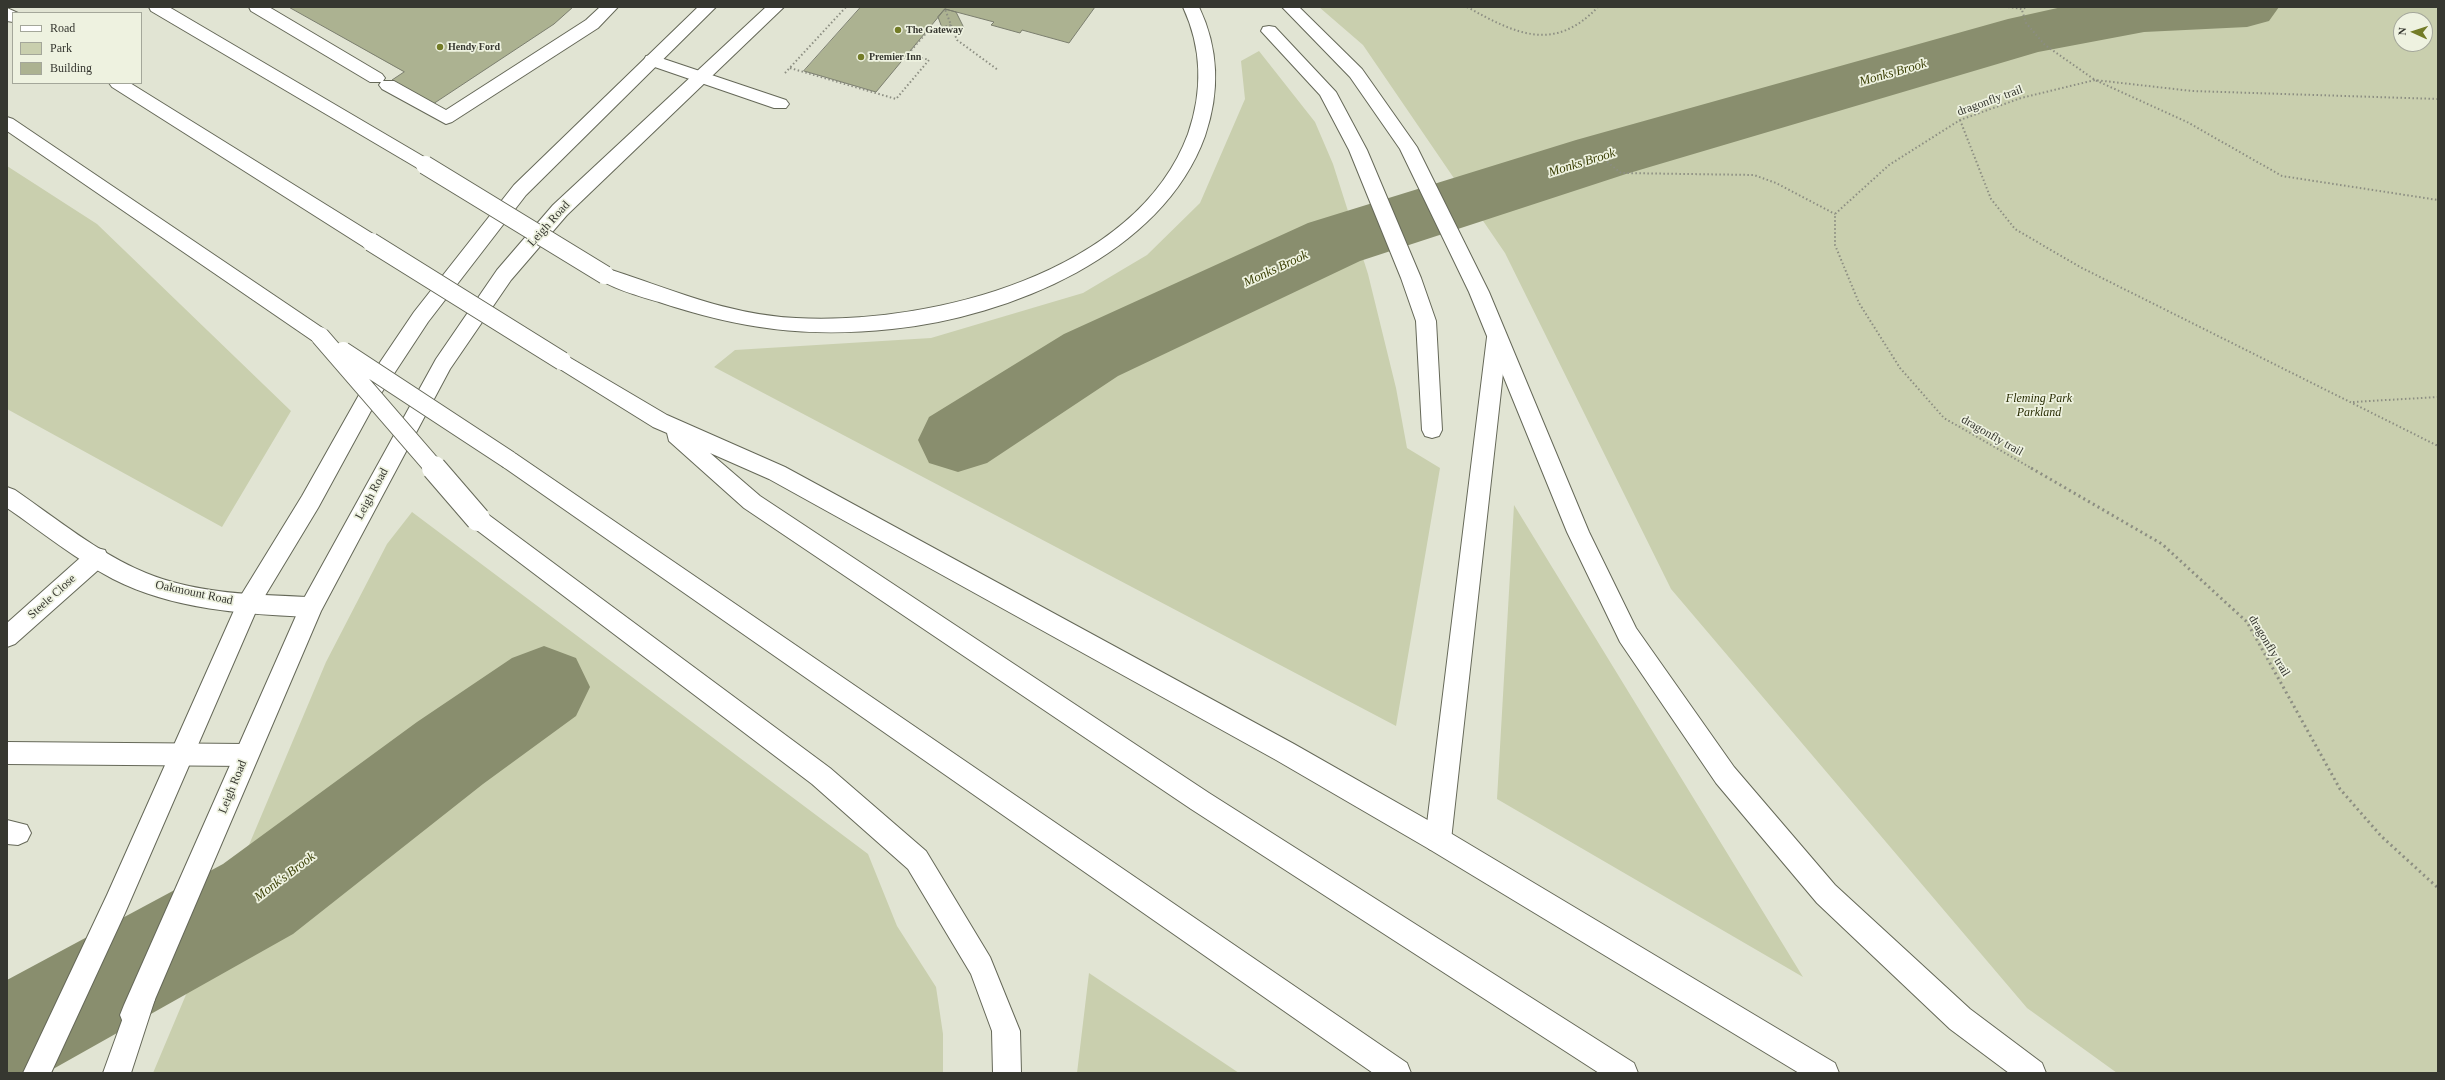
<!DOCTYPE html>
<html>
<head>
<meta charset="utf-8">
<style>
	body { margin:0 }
	#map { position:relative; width:2445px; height:1080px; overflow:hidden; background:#e1e4d3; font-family:"Times New Roman",serif }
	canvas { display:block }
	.frame { position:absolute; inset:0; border:8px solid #363730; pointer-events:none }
	.legend { position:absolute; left:12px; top:12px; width:130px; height:72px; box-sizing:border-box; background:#eef2e0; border:1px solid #a4a79a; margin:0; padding:5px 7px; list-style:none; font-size:12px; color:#363730 }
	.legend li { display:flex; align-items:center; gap:8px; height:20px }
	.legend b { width:20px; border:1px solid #a4a79a }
	.north { position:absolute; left:2393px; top:12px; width:40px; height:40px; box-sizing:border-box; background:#eef2e0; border:1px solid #a4a79a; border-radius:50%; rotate:273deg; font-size:11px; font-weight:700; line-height:16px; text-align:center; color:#363730 }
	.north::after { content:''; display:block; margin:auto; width:14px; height:18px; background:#737c27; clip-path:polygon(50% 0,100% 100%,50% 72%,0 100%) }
</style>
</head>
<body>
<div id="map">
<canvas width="2445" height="1080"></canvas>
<div class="frame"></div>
<ul class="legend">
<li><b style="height:5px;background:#fff"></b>Road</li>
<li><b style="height:11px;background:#c9cfae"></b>Park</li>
<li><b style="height:11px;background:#acb291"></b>Building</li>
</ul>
<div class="north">N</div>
</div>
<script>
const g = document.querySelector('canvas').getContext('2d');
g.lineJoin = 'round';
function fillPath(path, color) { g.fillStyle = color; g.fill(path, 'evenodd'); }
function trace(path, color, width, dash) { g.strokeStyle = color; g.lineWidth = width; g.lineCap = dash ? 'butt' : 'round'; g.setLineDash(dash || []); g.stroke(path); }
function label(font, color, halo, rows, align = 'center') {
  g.font = font + ' "Times New Roman",serif'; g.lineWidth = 3.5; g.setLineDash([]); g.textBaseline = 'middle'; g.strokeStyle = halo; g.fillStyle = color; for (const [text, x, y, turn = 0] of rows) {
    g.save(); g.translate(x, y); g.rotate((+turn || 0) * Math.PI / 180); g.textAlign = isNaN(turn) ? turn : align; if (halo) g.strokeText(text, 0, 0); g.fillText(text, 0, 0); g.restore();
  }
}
fillPath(new Path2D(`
	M 1319,7 L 2438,7 L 2438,1073 L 2117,1073 L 2027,1008 L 1671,589 L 1505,253 L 1363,45 ZM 2401,20 L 2425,20 L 2425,44 L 2401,44 Z
	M 1259,51 L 1315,122 L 1333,164 L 1368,274 L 1396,388 L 1407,448 L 1440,468 L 1396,726 L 714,367 L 735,350 L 931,338 L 1083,293 L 1147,255 L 1200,203 L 1245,99 L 1241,61 Z
	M 7,166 L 97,224 L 291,411 L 222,527 L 7,409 Z
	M 1514,505 L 1803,977 L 1497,799 Z
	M 412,512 L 868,854 L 897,926 L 936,987 L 943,1034 L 943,1073 L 153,1073 L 326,662 L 387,544 Z
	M 1089,973 L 1239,1073 L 1077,1073 Z`), '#c9cfae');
fillPath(new Path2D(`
	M 2062,7 L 2279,7 L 2269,21 L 2247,27 L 2144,32 L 2038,52 L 1626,174 L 1360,261 L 1118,376 L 987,463 L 958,472 L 929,463 L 918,440 L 929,417 L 1064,334 L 1308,223 L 1576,140 L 2008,19 Z
	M 544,646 L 576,658 L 590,687 L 576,716 L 483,784 L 293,934 L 46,1073 L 7,1073 L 7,980 L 223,864 L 417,722 L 512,658 Z`), '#898e6e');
const building = new Path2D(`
	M 289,7 L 573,7 L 554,24 L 433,104 L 392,80 L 404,72 Z
	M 861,7 L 1095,7 L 1069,43 L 1022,30 L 1020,33 L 991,25 L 994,22 L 945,9 L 876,92 L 804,71 Z
	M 945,9 L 956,12 L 964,28 L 944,33 L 938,17 Z`);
fillPath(building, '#acb291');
trace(building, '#7b7e6e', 1);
const service = new Path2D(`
	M 249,7 L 269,7 L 382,74 L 385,78 L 383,81 L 394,81 L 446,110 L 586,20 L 600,7 L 618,7 L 598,28 L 452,122 L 446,124 L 382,89 L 379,85 L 381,82 L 370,82 L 251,11 Z
	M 1269,26 L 1275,27 L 1336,92 L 1367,150 L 1421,278 L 1436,321 L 1442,430 L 1439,436 L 1432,438 L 1425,436 L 1422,430 L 1416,321 L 1401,278 L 1349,150 L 1320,95 L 1261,31 L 1263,27 Z
	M 652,55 L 786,100 L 789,104 L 786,108 L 774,108 L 646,64 L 644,60 L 646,56 Z
	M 1497,329 L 1504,332 L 1507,337 L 1451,840 L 1447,849 L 1438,852 L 1429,849 L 1425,840 L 1487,337 L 1490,332 Z
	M 7,742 L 246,744 L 255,747 L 258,755 L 255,763 L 246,766 L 7,764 Z
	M 7,820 L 27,825 L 31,833 L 27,841 L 18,845 L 7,844 Z`);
const minor = new Path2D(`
	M 97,548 L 105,550 L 108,557 L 105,564 L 15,644 L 7,647 L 7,623 L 89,550 Z`);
const tertiary = new Path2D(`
	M 7,487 L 15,490 C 57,519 98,553 146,573 C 197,594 256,595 311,597 L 319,600 L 322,607 L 319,614 L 311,617 C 243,614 174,610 113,579 C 75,559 42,532 7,508 Z`);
const primary = new Path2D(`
	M 698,7 L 716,7 L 526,195 L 428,322 L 378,398 L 318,508 L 257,609 L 125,913 L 51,1073 L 23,1073 L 107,895 L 240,597 L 302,496 L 364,386 L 414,312 L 514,185 Z
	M 766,7 L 784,7 L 567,215 L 511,280 L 450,369 L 321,611 L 144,1025 L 134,1029 L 124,1025 L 120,1015 L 124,1005 L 303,600 L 436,359 L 497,270 L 553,205 Z`);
const motorway = new Path2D(`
	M 149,7 L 169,7 L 431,161 L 434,165 L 431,169 L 425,171 L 419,169 L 151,11 Z
	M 1183,7 L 1199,7 C 1219,49 1220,92 1205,136 C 1162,255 1009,317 892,329 C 807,338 740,329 659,302 C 645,298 602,286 595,275 L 598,270 L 605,268 C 669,288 727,315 796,318 C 930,325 1136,274 1188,134 C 1203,91 1202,48 1183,7 Z
	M 1282,7 L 1299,7 L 1362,69 L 1417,147 L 1489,292 L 1589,532 L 1636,628 L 1734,767 L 1835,885 L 1970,1009 L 2042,1063 L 2046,1073 L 2009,1073 L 1950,1029 L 1817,903 L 1716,783 L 1620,642 L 1567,532 L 1469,292 L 1400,149 L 1350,77 Z
	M 7,8 L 18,13 L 13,13 L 13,22 L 7,21 Z
	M 109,83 L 130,83 L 378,237 L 380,242 L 378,247 L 371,249 L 364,247 L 112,87 Z
	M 7,117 L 13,119 L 327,331 L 330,336 L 327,341 L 320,344 L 313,341 L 7,131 Z
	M 562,353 L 667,415 L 785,467 L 1294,744 L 1447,831 L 1835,1063 L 1839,1073 L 1799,1073 L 1429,849 L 1276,760 L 769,479 L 710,453 L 760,496 L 1209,793 L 1634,1063 L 1638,1073 L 1599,1073 L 1191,809 L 744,508 L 669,441 L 667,433 L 653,427 L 555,366 L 552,361 L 555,356 Z
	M 509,451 L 516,454 L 1407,1063 L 1411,1073 L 1373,1073 L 502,466 L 498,460 L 502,454 Z
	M 478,510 L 486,513 L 830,768 L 926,851 L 990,957 L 1020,1031 L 1021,1073 L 993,1073 L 992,1031 L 971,974 L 908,869 L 812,784 L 470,525 L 467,519 L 470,513 Z
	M 142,986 L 151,990 L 155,999 L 131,1073 L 103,1073 L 133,990 Z`);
trace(service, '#656858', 2);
trace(minor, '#656858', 2);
trace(tertiary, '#656858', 2);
trace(primary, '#656858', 2);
trace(motorway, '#656858', 2);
trace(new Path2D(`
	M 1467,7 C 1516,34 1554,53 1598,7
	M 2008,7 L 2022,9 L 2028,7
	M 2021,7 L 2026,23 L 2045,45 L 2095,80 L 2187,122 L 2282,176 L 2438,200
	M 951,25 L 957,40 L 998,70
	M 790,68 L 896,99 L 929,60 L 908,54 L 928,31 L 951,25 L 945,9
	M 785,73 L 846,7
	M 1960,120 L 1991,199 L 2015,229 L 2080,267 L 2438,446
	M 1601,157 L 1621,173 L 1754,175 L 1776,183 L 1835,214
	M 2353,402 L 2438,397
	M 2033,469 L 1944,418 L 1900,368 L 1859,303 L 1835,245 L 1835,214 L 1889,165 L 1960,120 L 2021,98 L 2095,80 L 2192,91 L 2438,99`), '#8c8e82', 2, [1.5, 2.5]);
trace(new Path2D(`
	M 2031,468 L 2162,544 L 2247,622 L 2340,789 L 2381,836 L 2438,888`), '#8c8e82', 3, [2, 3.5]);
fillPath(service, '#fff');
fillPath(minor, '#fff');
fillPath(tertiary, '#fff');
fillPath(primary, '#fff');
fillPath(motorway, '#fff');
const motorwayBridgeFar1 = new Path2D(`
	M 425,165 L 605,275
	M 371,242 L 562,361
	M 320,336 L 435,469
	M 343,351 L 509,460`);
const motorwayBridge = new Path2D(`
	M 434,468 L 478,519`);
trace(motorwayBridgeFar1, '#656858', 20, []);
trace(motorwayBridge, '#656858', 26, []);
trace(motorwayBridgeFar1, '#fff', 18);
trace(motorwayBridge, '#fff', 24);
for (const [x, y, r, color] of [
	[898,30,4,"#737c27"],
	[440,47,4,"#737c27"],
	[861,57,4,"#737c27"]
]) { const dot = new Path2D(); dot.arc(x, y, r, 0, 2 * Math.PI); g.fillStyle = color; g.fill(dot); trace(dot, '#eef2e0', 1.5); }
label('bold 10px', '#363730', '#eef2e0', [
	["The Gateway",906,30],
	["Hendy Ford",448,47],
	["Premier Inn",869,57]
], 'left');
label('12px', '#363730', '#eef2e0', [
	["dragonfly trail",1990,101,-20],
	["Leigh Road",549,224,-48],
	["dragonfly trail",1992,436,30],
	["Leigh Road",372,494,-62],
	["Oakmount Road",194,593,12],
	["Steele Close",52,597,-42],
	["dragonfly trail",2269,646,59],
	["Leigh Road",233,787,-68]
]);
label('italic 12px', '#282c02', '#eef2e0', [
	["Fleming Park",2039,399],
	["Parkland",2039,413]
]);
label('italic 13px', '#3c4107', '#eef2e0', [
	["Monks Brook",1893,73,-16],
	["Monks Brook",1582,163,-17],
	["Monks Brook",1276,269,-25],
	["Monk's Brook",285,877,-37]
]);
</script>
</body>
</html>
